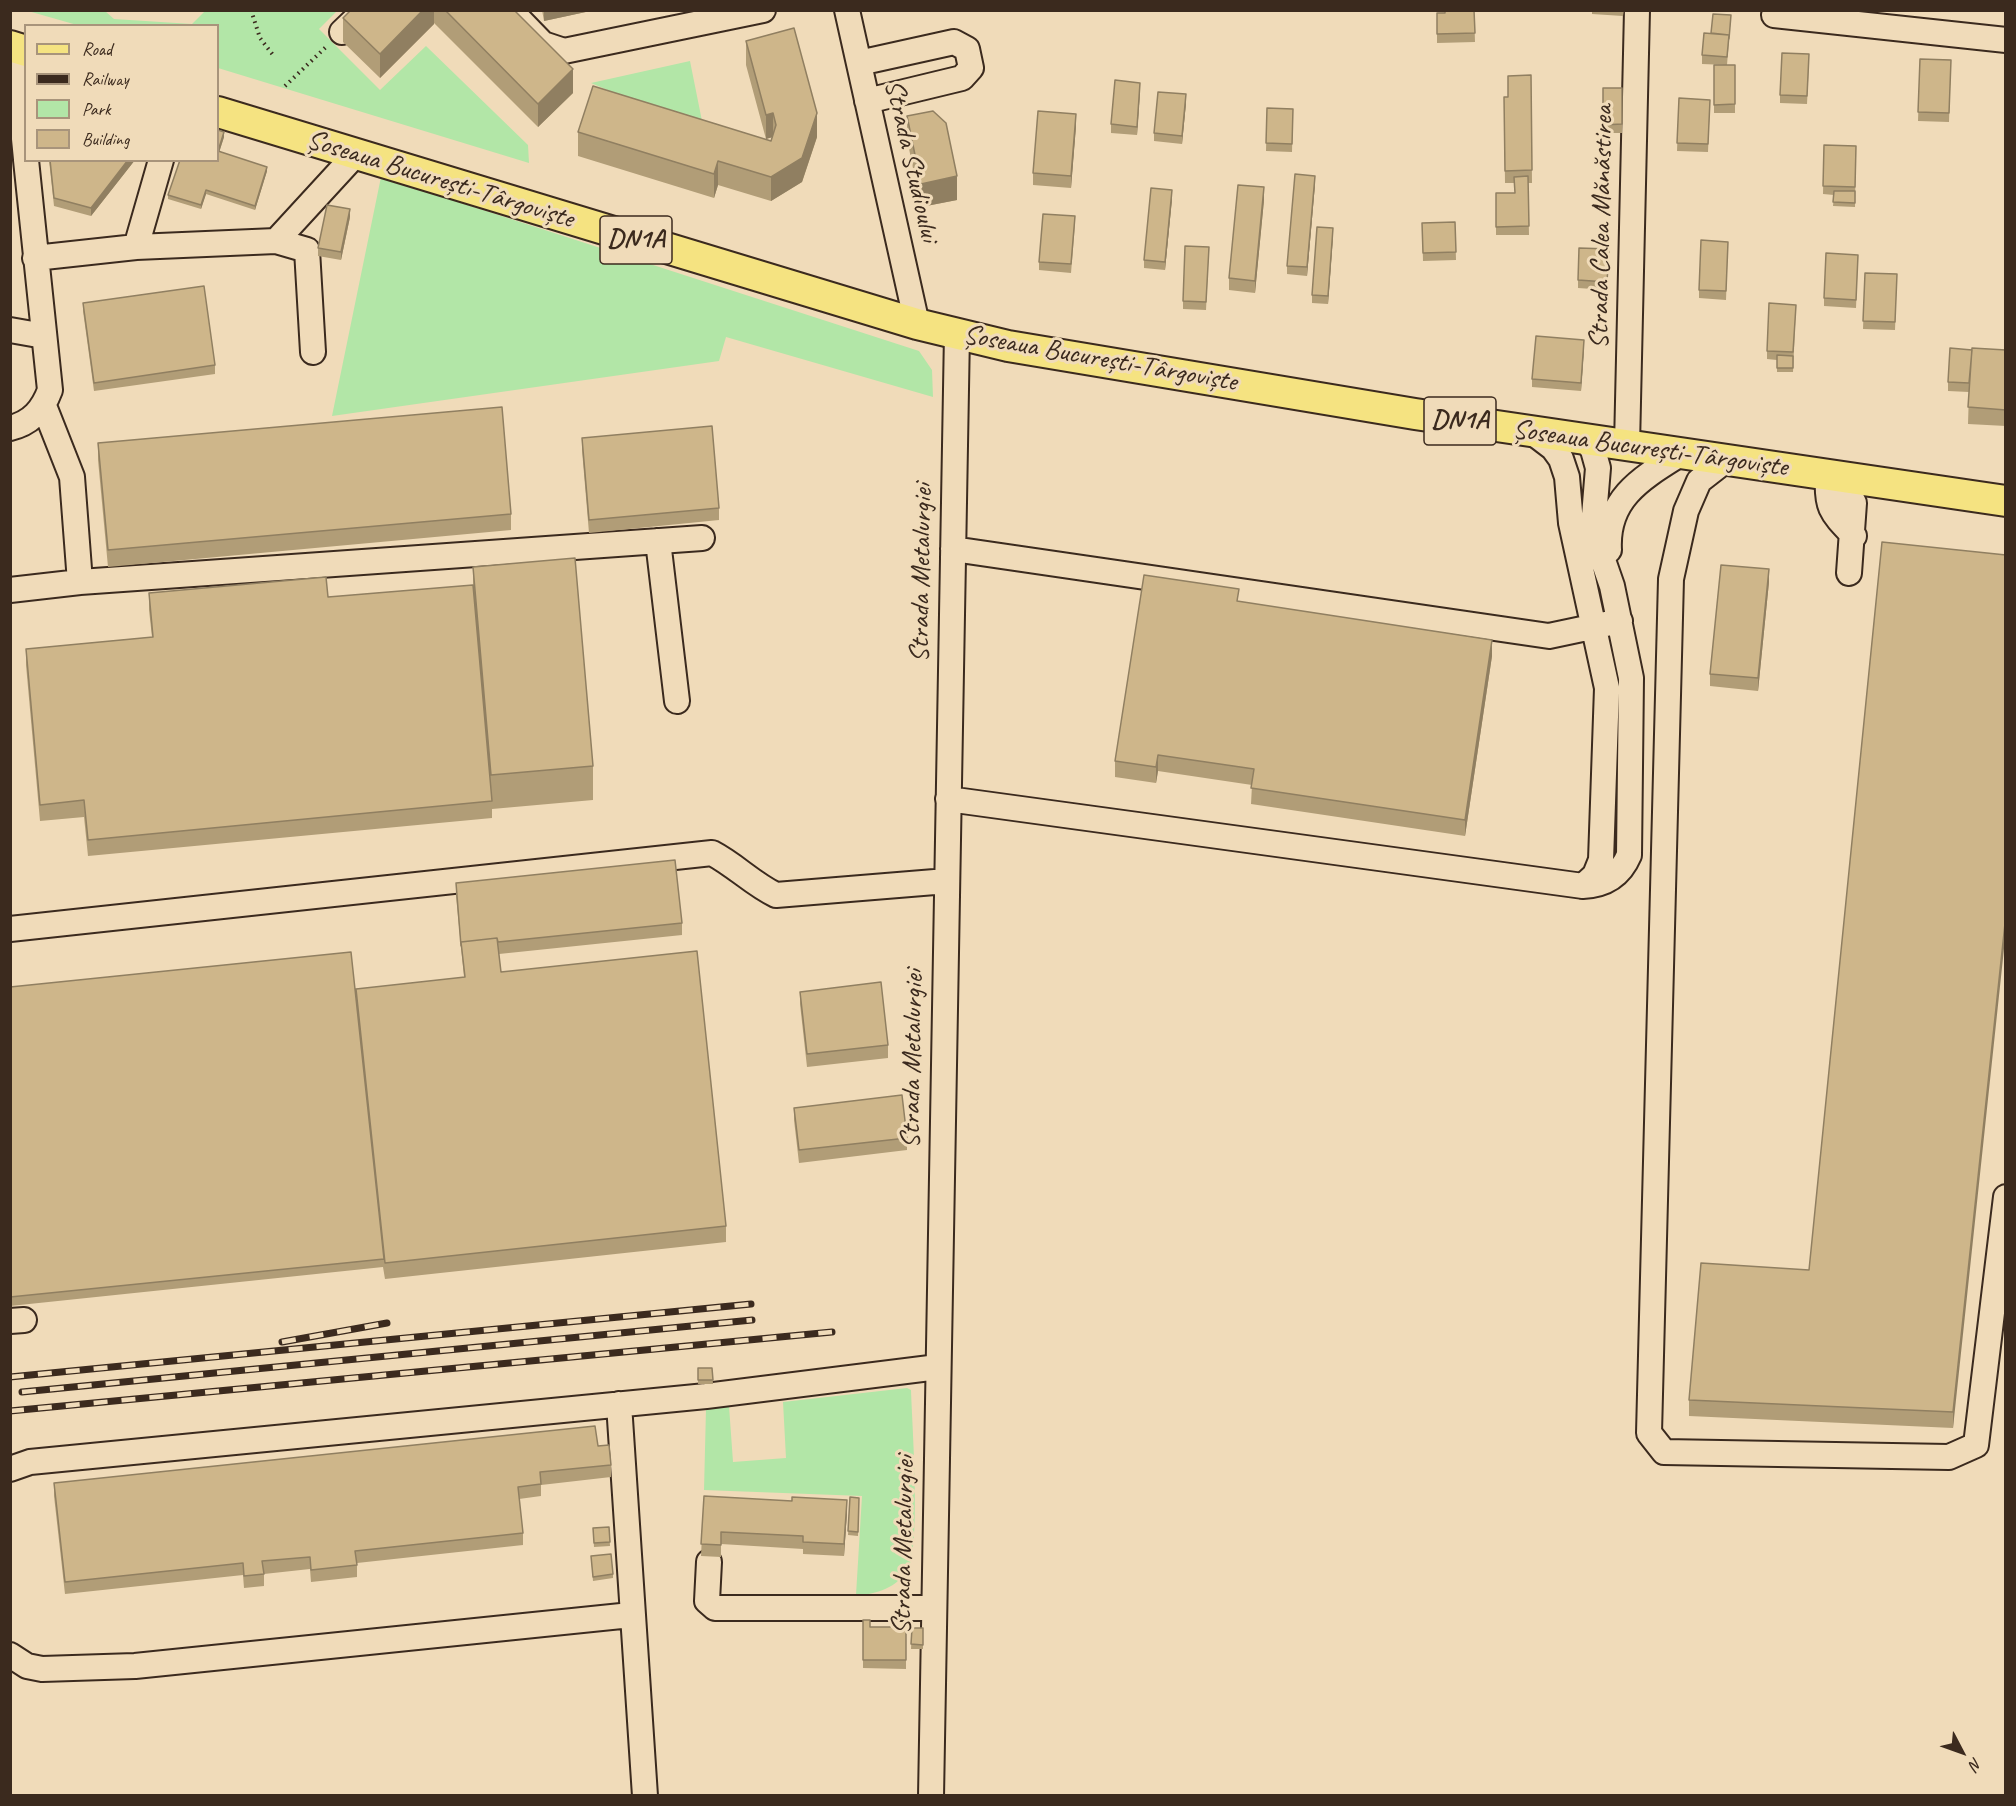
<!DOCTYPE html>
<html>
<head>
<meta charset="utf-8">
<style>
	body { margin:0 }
	#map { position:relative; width:2016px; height:1806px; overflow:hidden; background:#f0dbb9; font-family:Caveat,sans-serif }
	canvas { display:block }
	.frame { position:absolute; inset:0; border:12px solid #3b2a1e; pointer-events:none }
	.legend { position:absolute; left:24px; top:24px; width:195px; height:138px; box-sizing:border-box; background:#f0dbb9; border:2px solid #a8947b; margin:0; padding:8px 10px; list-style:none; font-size:18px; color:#3b2a1e }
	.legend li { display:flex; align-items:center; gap:12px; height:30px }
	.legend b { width:30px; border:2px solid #a8947b }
	.north { position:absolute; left:1932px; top:1722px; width:60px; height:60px; -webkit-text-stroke:4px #f0dbb9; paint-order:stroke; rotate:131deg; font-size:16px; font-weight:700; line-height:24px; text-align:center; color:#3b2a1e }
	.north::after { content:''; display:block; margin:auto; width:21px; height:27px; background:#3b2a1e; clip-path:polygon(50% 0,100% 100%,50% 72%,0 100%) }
</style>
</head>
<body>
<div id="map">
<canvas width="2016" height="1806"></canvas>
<div class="frame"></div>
<ul class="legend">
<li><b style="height:8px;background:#f5e381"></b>Road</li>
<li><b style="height:8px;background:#3b2a1e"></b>Railway</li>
<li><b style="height:16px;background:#b2e6a7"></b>Park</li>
<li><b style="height:16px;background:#ceb68a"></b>Building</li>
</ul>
<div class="north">N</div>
</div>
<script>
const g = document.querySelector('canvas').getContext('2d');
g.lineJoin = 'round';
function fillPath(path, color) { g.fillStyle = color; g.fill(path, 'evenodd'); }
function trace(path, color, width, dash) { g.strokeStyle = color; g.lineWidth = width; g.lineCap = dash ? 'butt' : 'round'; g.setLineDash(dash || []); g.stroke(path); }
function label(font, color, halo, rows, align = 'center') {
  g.font = font + ' Caveat,sans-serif'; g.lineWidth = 6; g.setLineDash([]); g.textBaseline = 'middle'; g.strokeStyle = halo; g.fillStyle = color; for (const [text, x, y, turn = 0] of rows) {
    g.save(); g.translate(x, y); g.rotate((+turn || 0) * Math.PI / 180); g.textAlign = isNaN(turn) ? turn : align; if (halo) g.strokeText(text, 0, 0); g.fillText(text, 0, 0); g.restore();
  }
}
fillPath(new Path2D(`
	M 28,11 L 105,11 L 114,19 L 192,24 L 205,11 L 337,11 L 319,29 L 380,90 L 426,46 L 528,145 L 529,163 L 218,68 L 218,26 L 77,25 Z
	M 690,61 L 704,131 L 591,83 Z
	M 381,177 L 919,351 L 932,370 L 933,397 L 726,337 L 719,361 L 332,416 Z
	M 907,1388 L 911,1390 C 912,1424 921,1545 908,1569 C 898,1587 876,1595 856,1595 L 862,1496 L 704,1490 L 706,1409 L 729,1406 L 733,1462 L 786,1458 L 783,1402 Z`), '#b2e6a7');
const minor = new Path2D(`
	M 510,10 L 543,44 L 564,51 L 763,10
	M 847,10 L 917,324
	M 1774,15 L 2006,40
	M 342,32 L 365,10
	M 15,47 L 26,159
	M 859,63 L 954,42 L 967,49 L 971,68 L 962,78 L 867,101
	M 276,241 L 307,250 L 313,352
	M 136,247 L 161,160
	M 35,258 L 136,247 L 276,241 L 355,155
	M 10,330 L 44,336
	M 44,406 L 72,477 L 80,582
	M 10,428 C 32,423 43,409 50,390 L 26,160
	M 1532,432 L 1553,448 L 1561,459 L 1567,477 L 1571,523 L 1607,688 L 1601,860 L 1595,875 L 1583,886
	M 1627,445 L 1637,10
	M 1726,460 L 1699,481 L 1686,511 L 1671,579 L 1649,1433 L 1664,1452 L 1949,1457 L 1976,1445 L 2006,1197
	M 1828,475 C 1826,508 1831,512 1854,536
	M 1840,477 L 1854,503 L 1849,573
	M 658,541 L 677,701
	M 953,549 L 1549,636 L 1620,621
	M 1609,550 C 1606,498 1642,478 1682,453
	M 10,590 L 80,582 L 702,538
	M 948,799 L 1583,886 C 1605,885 1620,876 1629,855 L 1631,678 L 1612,586 L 1595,537 L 1594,516 L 1598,468 L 1593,450 L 1585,438
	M 10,929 L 712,853 C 735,865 753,884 776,895 L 947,881
	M 10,1321 L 24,1320
	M 619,1404 L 645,1796
	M 10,1469 L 30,1462 L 706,1396 L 938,1367
	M 709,1562 L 707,1601 L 715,1608 L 933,1608
	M 10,1655 L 27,1666 L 42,1669 L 135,1666 L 631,1615
	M 931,1796 L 957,333`);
const major = new Path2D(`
	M 10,46 L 26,51
	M 218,112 L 917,324 L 1008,346 L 1415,414 L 2006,501`);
trace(minor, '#3b2a1e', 28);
trace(major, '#3b2a1e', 34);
trace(new Path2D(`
	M 251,10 L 260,38 L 273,55
	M 285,86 L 326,47`), '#3b2a1e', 4, [1.5, 4.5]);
trace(minor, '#f0dbb9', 24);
trace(major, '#f5e381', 30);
const rail = new Path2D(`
	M 282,1342 L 387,1323
	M 10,1377 L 751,1304
	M 22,1392 L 752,1320
	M 10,1411 L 832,1332`);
trace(rail, '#3b2a1e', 7);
trace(rail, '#f0dbb9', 4.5, [14]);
fillPath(new Path2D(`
	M 434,10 L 434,24 L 380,78 L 343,42 L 343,18 Z
	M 434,10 L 514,10 L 573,93 L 538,127 L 434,23 Z
	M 542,10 L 595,10 L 544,21 Z
	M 1474,10 L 1475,42 L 1437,43 L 1437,13 Z
	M 1592,10 L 1624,10 L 1623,16 L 1592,14 Z
	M 1731,15 L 1727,65 L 1702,64 L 1702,55 L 1711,33 Z
	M 746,41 L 817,137 L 802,182 L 771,201 L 718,185 L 714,198 L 578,156 L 578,132 L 771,141 L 772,137 L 766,139 L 746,65 Z
	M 1920,59 L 1951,60 L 1949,122 L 1918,121 Z
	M 1809,62 L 1807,104 L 1780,103 L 1780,95 Z
	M 1714,65 L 1735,65 L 1735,113 L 1714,113 Z
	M 1531,75 L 1532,183 L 1528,183 L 1529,235 L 1496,235 L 1496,193 L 1515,193 L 1515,183 L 1505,183 L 1504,97 L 1508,97 Z
	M 1603,88 L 1622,88 L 1622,133 L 1603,133 Z
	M 1140,91 L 1137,135 L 1111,133 L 1111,124 Z
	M 1679,98 L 1710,100 L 1708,152 L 1677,151 Z
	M 1186,103 L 1182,144 L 1154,141 L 1154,133 Z
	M 1267,108 L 1293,109 L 1292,152 L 1266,151 Z
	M 907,116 L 957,200 L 921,207 L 907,139 Z
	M 1076,126 L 1071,188 L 1033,185 L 1033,173 Z
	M 218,130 L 224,137 L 219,152 L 267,171 L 255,210 L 206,194 L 201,209 L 168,199 L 168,195 Z
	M 1824,145 L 1856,146 L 1855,207 L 1833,206 L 1834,195 L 1823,194 Z
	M 49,160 L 135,160 L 91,216 L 54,206 Z
	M 1315,184 L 1307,276 L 1287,274 L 1287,266 Z
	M 1172,199 L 1165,270 L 1144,268 L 1144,260 Z
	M 1264,200 L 1255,293 L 1229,290 L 1229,278 Z
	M 350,217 L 341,260 L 318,256 L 318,248 Z
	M 1455,222 L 1456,260 L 1423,261 L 1422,223 Z
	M 1075,224 L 1071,273 L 1039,270 L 1039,262 Z
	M 1333,236 L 1328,304 L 1312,303 L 1312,295 Z
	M 1728,242 L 1726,300 L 1699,298 L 1699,290 Z
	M 1209,247 L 1206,310 L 1183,309 L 1183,301 Z
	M 1858,255 L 1856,308 L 1824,306 L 1824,298 Z
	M 1609,258 L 1607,290 L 1578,288 L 1578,280 Z
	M 1865,273 L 1897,274 L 1895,330 L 1863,329 Z
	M 83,303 L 215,365 L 215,374 L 94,391 L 83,311 Z
	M 1796,305 L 1793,372 L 1777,372 L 1777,360 L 1767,359 L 1767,351 Z
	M 1584,348 L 1581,391 L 1532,387 L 1532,379 Z
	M 1972,350 L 2006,350 L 2006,426 L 1968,424 L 1969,392 L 1948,391 L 1948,382 Z
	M 582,438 L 719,508 L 719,520 L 589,533 L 582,450 Z
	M 98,443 L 511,514 L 511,530 L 108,567 L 98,460 Z
	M 2006,555 L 1953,1428 L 1689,1416 L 1689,1400 L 1809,1270 Z
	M 473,567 L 593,766 L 593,800 L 492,809 L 492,818 L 88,856 L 84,817 L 40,821 L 26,665 L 26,649 L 152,637 L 149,610 L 149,593 L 328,597 L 473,585 Z
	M 1769,582 L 1758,691 L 1710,686 L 1710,674 Z
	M 1239,602 L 1492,656 L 1465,836 L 1251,804 L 1252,785 L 1158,771 L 1156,783 L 1115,777 L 1115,761 Z
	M 456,883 L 682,923 L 682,935 L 499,954 L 501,972 L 726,1226 L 726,1242 L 385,1279 L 383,1267 L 10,1306 L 10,987 L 356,995 L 464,977 L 456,896 Z
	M 800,992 L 888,1045 L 888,1058 L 807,1067 L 800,1004 Z
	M 794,1108 L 907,1138 L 907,1150 L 799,1163 L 794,1120 Z
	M 698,1368 L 712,1368 L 713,1384 L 698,1384 Z
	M 598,1446 L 611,1465 L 611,1477 L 541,1485 L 541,1496 L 519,1499 L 523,1533 L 523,1545 L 357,1563 L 357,1577 L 311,1582 L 310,1569 L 264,1574 L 264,1586 L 244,1588 L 243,1575 L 65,1594 L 54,1496 L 54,1483 Z
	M 704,1496 L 847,1512 L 844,1556 L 803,1554 L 803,1549 L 721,1544 L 721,1557 L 701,1556 Z
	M 850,1497 L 859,1498 L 858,1536 L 848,1535 Z
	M 609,1527 L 610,1546 L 594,1547 L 593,1528 Z
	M 591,1556 L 613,1574 L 613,1578 L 593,1581 Z
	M 863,1620 L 870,1627 L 906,1627 L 906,1669 L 863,1668 Z
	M 912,1628 L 923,1628 L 923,1649 L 911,1649 Z`), '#b19d77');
fillPath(new Path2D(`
	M 423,10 L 434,10 L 434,24 L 380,78 L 380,54 Z
	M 544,10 L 595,10 L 544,21 Z
	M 573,69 L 573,93 L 538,127 L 538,104 Z
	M 1140,83 L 1140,91 L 1137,135 L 1137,127 Z
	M 1186,94 L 1186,103 L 1182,144 L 1182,136 Z
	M 773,113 L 773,137 L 766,139 L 766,115 Z
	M 817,113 L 817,137 L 802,182 L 771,201 L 771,177 Z
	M 1076,114 L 1076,126 L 1071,188 L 1071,176 Z
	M 224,132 L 224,137 L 218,156 L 218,151 Z
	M 128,160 L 135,160 L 91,216 L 91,208 Z
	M 718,161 L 718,185 L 714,198 L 714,174 Z
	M 267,167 L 267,171 L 255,210 L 255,206 Z
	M 957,176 L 957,200 L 921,207 L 921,184 Z
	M 1315,176 L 1315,184 L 1307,276 L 1307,267 Z
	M 1264,187 L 1264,200 L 1255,293 L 1255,281 Z
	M 206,190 L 206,194 L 201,209 L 201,205 Z
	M 1172,190 L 1172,199 L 1165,270 L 1165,262 Z
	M 350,209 L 350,217 L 341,260 L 341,252 Z
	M 1333,228 L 1333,236 L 1328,304 L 1328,296 Z
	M 1584,340 L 1584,348 L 1581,391 L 1581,383 Z
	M 1769,569 L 1769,582 L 1758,691 L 1758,678 Z
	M 1492,640 L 1492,656 L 1465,836 L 1465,820 Z
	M 1158,755 L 1158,771 L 1156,783 L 1156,767 Z
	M 2006,914 L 2006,930 L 1953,1428 L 1953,1412 Z
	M 847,1500 L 847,1512 L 844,1556 L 844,1544 Z`), '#907f61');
const building = new Path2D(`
	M 351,10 L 423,10 L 380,54 L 343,18 Z
	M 445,10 L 514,10 L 573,69 L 538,104 Z
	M 1445,10 L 1474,10 L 1475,33 L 1437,34 L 1437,13 L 1445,13 Z
	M 1713,14 L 1731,15 L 1729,39 L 1729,35 L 1711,33 Z
	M 794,28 L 817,113 L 802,158 L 771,177 L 718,161 L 714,174 L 578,132 L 593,86 L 771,141 L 776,125 L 773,113 L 766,115 L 746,41 Z
	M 1704,33 L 1729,35 L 1727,57 L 1702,55 Z
	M 1782,53 L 1809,54 L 1807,96 L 1780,95 Z
	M 1920,59 L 1951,60 L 1949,113 L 1918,112 Z
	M 1714,65 L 1735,65 L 1735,104 L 1714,105 Z
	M 1531,75 L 1532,170 L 1505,171 L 1504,97 L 1508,97 L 1508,76 Z
	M 1115,80 L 1140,83 L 1137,127 L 1111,124 Z
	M 1603,88 L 1622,88 L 1622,124 L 1603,125 Z
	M 1158,92 L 1186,94 L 1182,136 L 1154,133 Z
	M 1679,98 L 1710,100 L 1708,144 L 1677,143 Z
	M 1267,108 L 1293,109 L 1292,144 L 1266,143 Z
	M 933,111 L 946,123 L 957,176 L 921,184 L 907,116 Z
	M 1038,111 L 1076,114 L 1071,176 L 1033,173 Z
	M 218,130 L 224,132 L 218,151 L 267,167 L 255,206 L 206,190 L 201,205 L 168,195 L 180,160 L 218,160 Z
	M 1824,145 L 1856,146 L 1855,187 L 1823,186 Z
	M 50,160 L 128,160 L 91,208 L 54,198 Z
	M 1295,174 L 1315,176 L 1307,267 L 1287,266 Z
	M 1528,176 L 1529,226 L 1496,227 L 1496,193 L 1515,193 L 1514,177 Z
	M 1238,185 L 1264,187 L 1255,281 L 1229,278 Z
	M 1151,188 L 1172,190 L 1165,262 L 1144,260 Z
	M 1834,191 L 1855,191 L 1855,203 L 1833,202 Z
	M 327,205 L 350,209 L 341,252 L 318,248 Z
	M 1043,214 L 1075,216 L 1071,264 L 1039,262 Z
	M 1455,222 L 1456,252 L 1423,253 L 1422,223 Z
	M 1317,227 L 1333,228 L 1328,296 L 1312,295 Z
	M 1701,240 L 1728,242 L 1726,291 L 1699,290 Z
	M 1185,246 L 1209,247 L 1206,302 L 1183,301 Z
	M 1579,248 L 1609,249 L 1607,282 L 1578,280 Z
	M 1826,253 L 1858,255 L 1856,300 L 1824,298 Z
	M 1865,273 L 1897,274 L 1895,322 L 1863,321 Z
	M 204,286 L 215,365 L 94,383 L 83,303 Z
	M 1769,303 L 1796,305 L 1793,352 L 1767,351 Z
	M 1536,336 L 1584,340 L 1581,383 L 1532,379 Z
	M 1950,348 L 1972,350 L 1969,383 L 1948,382 Z
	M 1972,348 L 2006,350 L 2006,410 L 1968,407 Z
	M 1777,355 L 1793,356 L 1793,368 L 1777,368 Z
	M 502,407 L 511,514 L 108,550 L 98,443 Z
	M 712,426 L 719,508 L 589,520 L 582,438 Z
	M 1882,542 L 2006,555 L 2006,914 L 1953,1412 L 1689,1400 L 1701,1263 L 1809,1270 Z
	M 575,558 L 593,766 L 491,775 L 473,567 Z
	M 1721,565 L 1769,569 L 1758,678 L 1710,674 Z
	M 1144,575 L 1239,589 L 1237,601 L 1492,640 L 1465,820 L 1251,788 L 1254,769 L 1158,755 L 1156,767 L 1115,761 Z
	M 326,577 L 328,597 L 473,585 L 492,801 L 88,840 L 84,800 L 40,805 L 26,649 L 153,637 L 149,593 Z
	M 675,860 L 682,923 L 498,942 L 497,938 L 461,942 L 461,946 L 456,883 Z
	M 497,938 L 501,972 L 697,951 L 726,1226 L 385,1263 L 356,989 L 465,977 L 461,942 Z
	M 351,952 L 384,1259 L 10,1297 L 10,987 Z
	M 881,982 L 888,1045 L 807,1054 L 800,992 Z
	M 902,1095 L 907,1138 L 799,1150 L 794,1108 Z
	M 698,1368 L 712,1368 L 713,1380 L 698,1380 Z
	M 595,1426 L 598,1446 L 609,1445 L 611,1465 L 540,1472 L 541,1484 L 518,1487 L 523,1533 L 355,1551 L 357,1565 L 311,1570 L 310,1557 L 262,1561 L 264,1574 L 244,1576 L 243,1563 L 65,1582 L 54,1483 Z
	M 704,1496 L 792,1501 L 792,1497 L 847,1500 L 844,1544 L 803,1542 L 803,1536 L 721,1532 L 721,1545 L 701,1544 Z
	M 850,1497 L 859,1498 L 858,1532 L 848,1531 Z
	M 609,1527 L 610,1542 L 594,1543 L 593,1528 Z
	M 611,1554 L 613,1574 L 593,1577 L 591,1556 Z
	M 863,1620 L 870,1620 L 870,1627 L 906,1627 L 906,1660 L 863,1660 Z
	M 912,1628 L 923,1628 L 923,1645 L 911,1644 Z`);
fillPath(building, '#ceb68a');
trace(building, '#907f61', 1.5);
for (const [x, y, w] of [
	[636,240,72],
	[1460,421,72]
]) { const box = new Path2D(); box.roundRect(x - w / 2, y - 24, w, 48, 4.5); g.fillStyle = '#f0dbb9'; g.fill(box); trace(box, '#3b2a1e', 1.5); }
label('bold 27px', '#3b2a1e', null, [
	["DN1A",636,240],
	["DN1A",1460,421]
]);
label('28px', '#3b2a1e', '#f0dbb9', [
	["Strada Studioului",911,161,77],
	["Șoseaua București-Târgoviște",440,180,17],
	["Strada Calea Mănăstirea",1602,227,-89],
	["Șoseaua București-Târgoviște",1100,359,10],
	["Șoseaua București-Târgoviște",1650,449,8],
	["Strada Metalurgiei",922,573,-89],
	["Strada Metalurgiei",913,1059,-89],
	["Strada Metalurgiei",904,1545,-89]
]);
</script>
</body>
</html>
